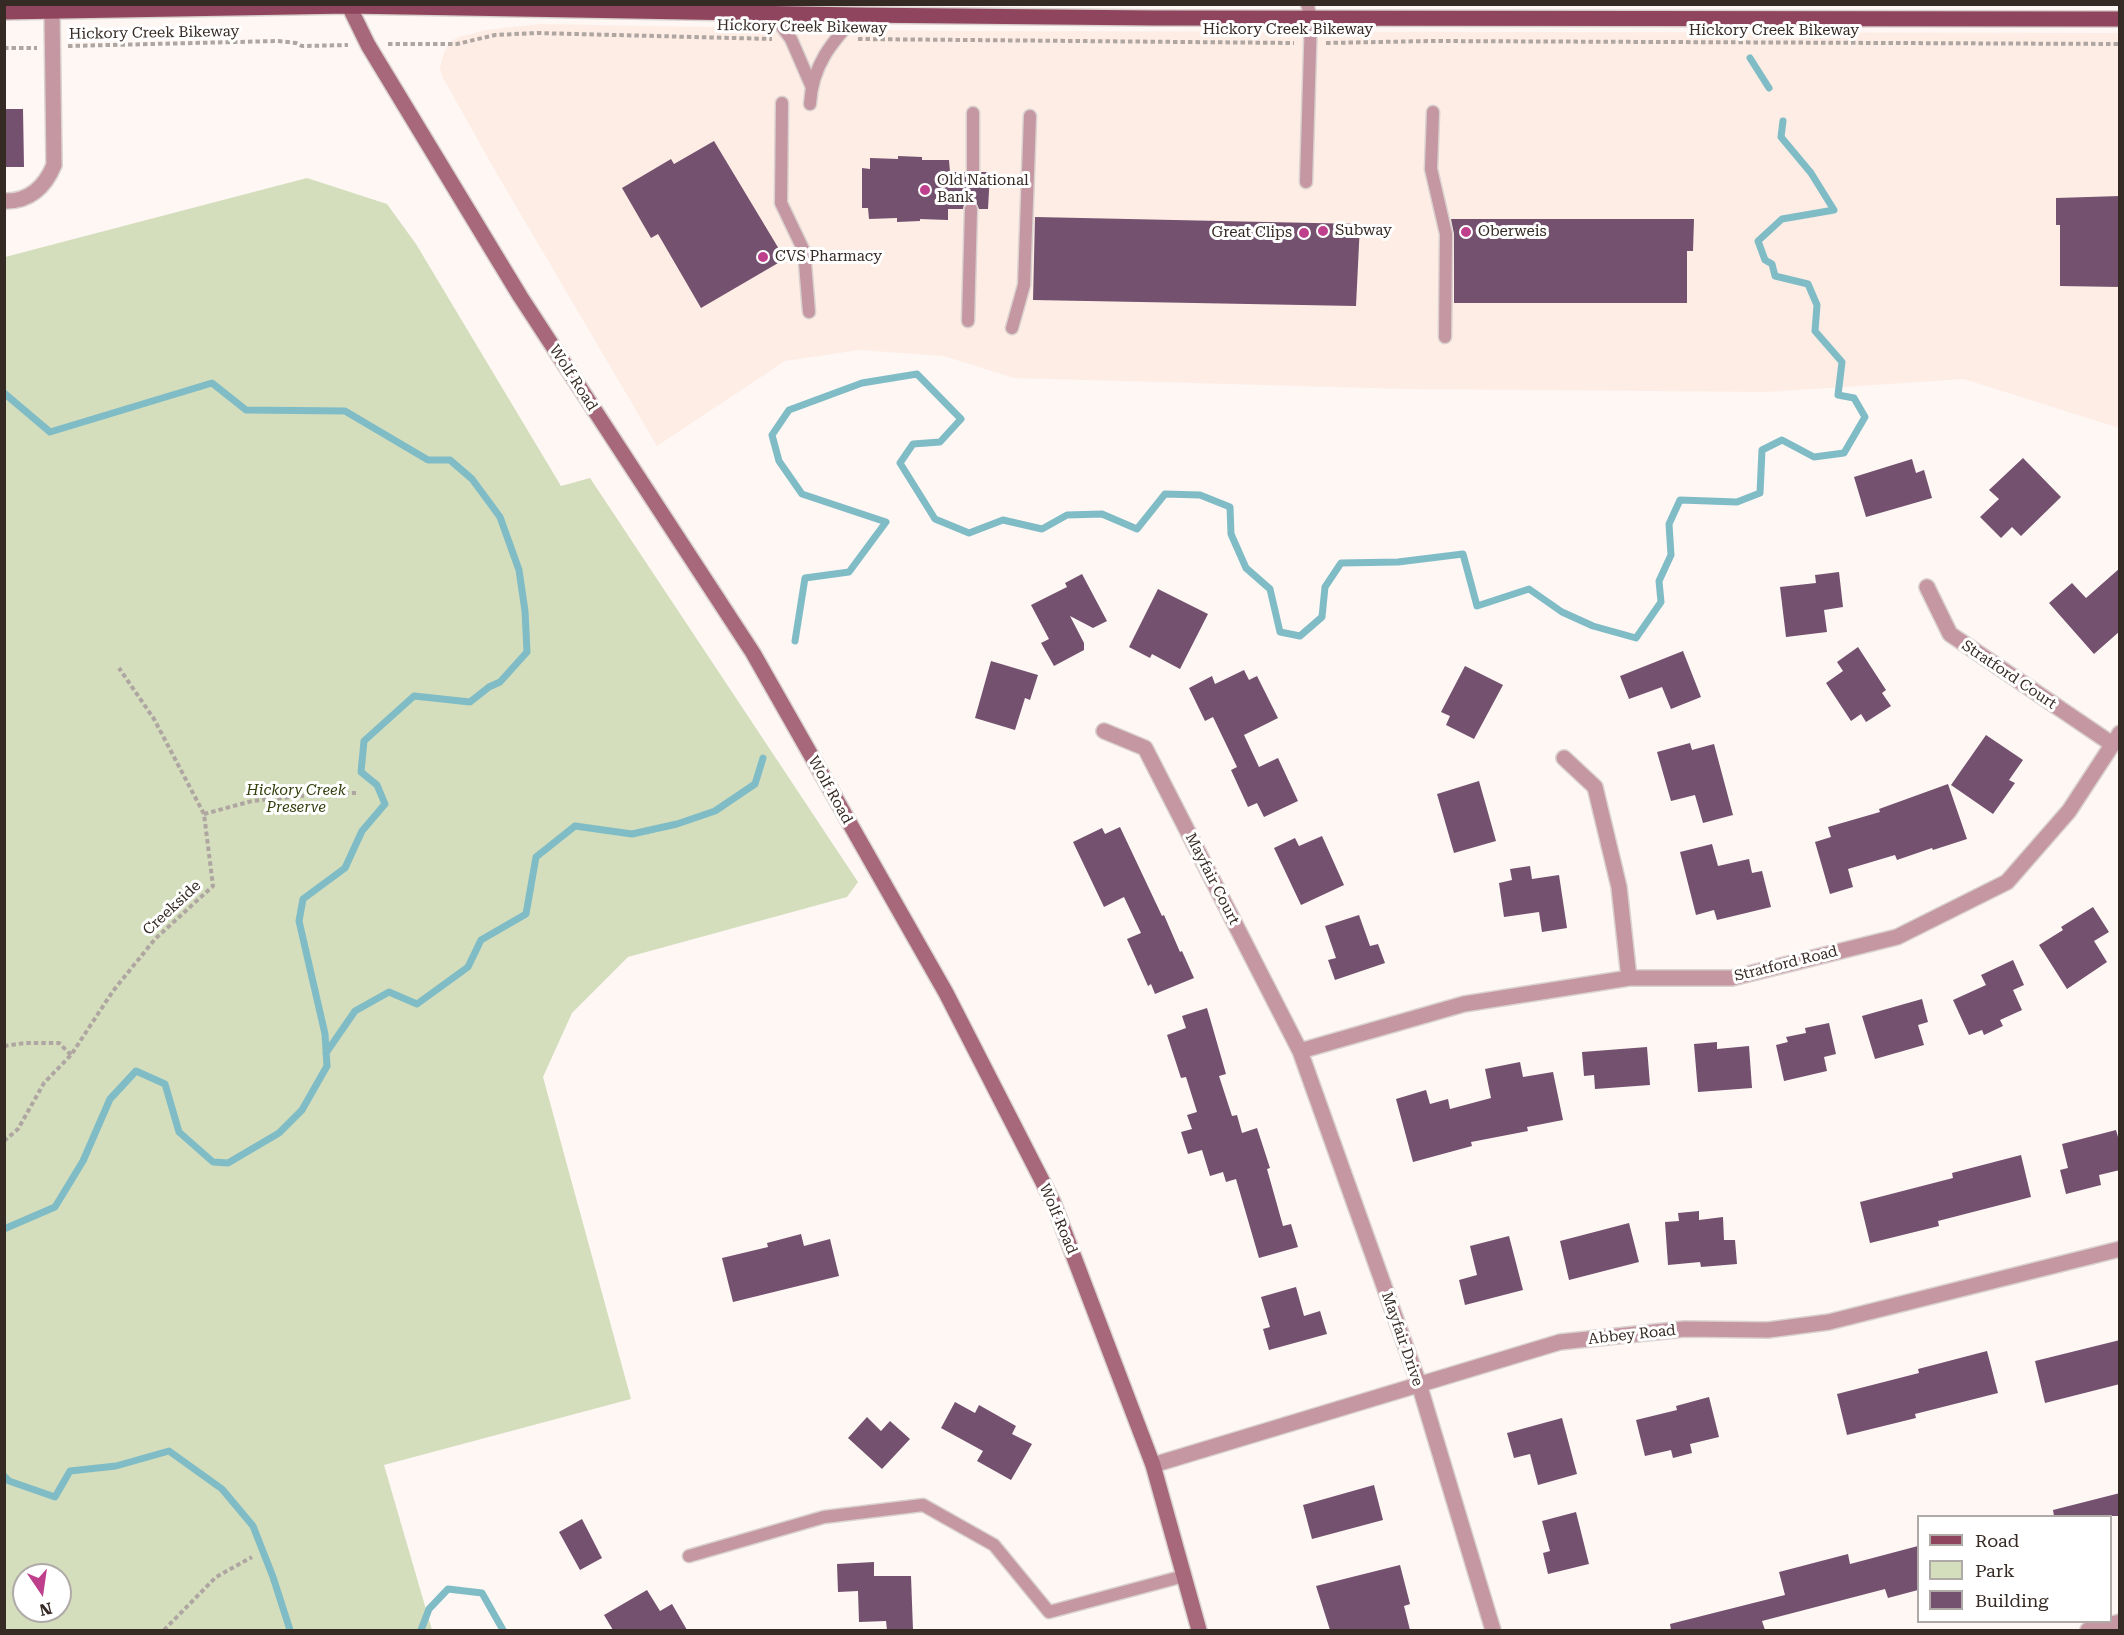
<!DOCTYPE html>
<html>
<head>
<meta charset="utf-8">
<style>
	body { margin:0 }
	#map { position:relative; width:2124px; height:1635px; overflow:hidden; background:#fef7f4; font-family:"Roboto Serif",serif }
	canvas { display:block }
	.frame { position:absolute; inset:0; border:6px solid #362a24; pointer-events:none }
	.legend { position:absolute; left:1917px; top:1515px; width:195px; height:108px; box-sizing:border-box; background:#fff; border:2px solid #afaaa7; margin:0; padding:8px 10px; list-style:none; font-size:18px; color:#362a24 }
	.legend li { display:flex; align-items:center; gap:12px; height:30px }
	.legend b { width:30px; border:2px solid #afaaa7 }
	.north { position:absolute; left:12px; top:1563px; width:60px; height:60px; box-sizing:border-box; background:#fff; border:2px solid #afaaa7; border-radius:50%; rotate:167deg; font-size:16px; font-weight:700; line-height:24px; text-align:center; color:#362a24 }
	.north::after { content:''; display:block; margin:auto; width:21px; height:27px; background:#be408d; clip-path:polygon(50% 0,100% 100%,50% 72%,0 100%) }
</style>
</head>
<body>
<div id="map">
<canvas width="2124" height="1635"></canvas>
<div class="frame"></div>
<ul class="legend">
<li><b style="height:8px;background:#90455e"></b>Road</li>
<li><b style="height:16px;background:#d4debd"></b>Park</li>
<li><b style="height:16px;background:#73516f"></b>Building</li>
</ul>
<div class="north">N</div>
</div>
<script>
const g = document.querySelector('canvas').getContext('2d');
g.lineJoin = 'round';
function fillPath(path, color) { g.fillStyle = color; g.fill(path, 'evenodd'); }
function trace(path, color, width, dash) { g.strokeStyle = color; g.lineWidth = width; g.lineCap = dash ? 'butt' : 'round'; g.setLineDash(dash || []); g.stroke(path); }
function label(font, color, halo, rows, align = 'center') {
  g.font = font + ' "Roboto Serif",serif'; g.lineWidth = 6; g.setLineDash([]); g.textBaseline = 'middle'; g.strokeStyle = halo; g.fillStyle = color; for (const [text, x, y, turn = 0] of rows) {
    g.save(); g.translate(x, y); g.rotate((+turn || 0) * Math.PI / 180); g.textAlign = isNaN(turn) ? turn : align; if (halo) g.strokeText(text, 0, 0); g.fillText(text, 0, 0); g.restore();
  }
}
fillPath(new Path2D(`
	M 539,24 L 943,31 L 2119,33 L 2119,428 L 1964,379 L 1767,392 L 1407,389 L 1014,378 L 944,356 L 859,350 L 785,361 L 657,446 L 493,167 L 442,76 L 440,67 L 444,53 L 449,42 L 459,37 L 486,30 Z`), '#feede5');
fillPath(new Path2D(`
	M 307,178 L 387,204 L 416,244 L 561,486 L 590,478 L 858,882 L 847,897 L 628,957 L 572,1013 L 543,1077 L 631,1399 L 384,1465 L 432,1630 L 5,1630 L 5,257 ZM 24,1575 L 60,1575 L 60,1611 L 24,1611 Z`), '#d4debd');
trace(new Path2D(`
	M 1750,58 L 1769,88
	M 4,393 L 50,432 L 212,383 L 246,410 L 345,411 L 428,460 L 450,460 L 472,479 L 500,517 L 519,570 L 525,611 L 527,652 L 500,682 L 489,687 L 470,702 L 414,696 L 364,741 L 361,772 L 377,785 L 385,804 L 362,831 L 345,868 L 303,899 L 299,921 L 325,1034 L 327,1066 L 302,1110 L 279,1133 L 228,1163 L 213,1162 L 179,1132 L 165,1084 L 136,1071 L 110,1099 L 83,1161 L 55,1207 L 4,1229
	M 795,641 L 805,578 L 849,572 L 886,522 L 802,494 L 779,461 L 772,435 L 789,410 L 862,383 L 917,374 L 961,419 L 940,442 L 913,444 L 900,463 L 935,519 L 969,533 L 1003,520 L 1042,529 L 1067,515 L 1102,514 L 1137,529 L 1165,494 L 1200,495 L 1230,507 L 1231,534 L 1246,568 L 1270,589 L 1280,632 L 1300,636 L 1322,617 L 1325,587 L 1341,563 L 1398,562 L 1463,554 L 1477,606 L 1529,589 L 1562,612 L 1593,626 L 1636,638 L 1661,602 L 1659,581 L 1671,555 L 1669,524 L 1680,500 L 1737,502 L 1760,493 L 1762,450 L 1782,440 L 1814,457 L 1844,453 L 1865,417 L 1854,398 L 1838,395 L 1842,362 L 1815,331 L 1817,305 L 1808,284 L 1775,276 L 1772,264 L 1765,260 L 1758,241 L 1782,219 L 1834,210 L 1811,173 L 1781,137 L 1783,121
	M 326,1053 L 355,1011 L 389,992 L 417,1004 L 468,967 L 481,940 L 526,914 L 536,857 L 575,826 L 632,834 L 677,824 L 715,811 L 755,784 L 763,758
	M 4,1476 L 9,1481 L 55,1497 L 70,1471 L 116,1466 L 169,1451 L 222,1489 L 253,1526 L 273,1577 L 290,1630
	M 421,1630 L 429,1609 L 448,1589 L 482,1593 L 503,1630`), '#80bcc6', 7);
fillPath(new Path2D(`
	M 4,109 L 23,109 L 24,167 L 4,167 Z
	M 714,141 L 785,259 L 701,308 L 658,234 L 651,238 L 622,188 L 671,159 L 674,164 Z
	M 898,156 L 922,157 L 922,160 L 949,160 L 950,172 L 965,172 L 966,177 L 972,180 L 978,179 L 981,172 L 990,172 L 988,209 L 979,209 L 976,202 L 971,201 L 964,204 L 963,209 L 948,209 L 948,220 L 920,219 L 920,221 L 897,222 L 897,218 L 869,219 L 868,208 L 862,208 L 862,168 L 870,169 L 870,158 L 898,159 Z
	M 2120,196 L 2120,287 L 2060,286 L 2060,225 L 2056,225 L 2056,198 Z
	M 1035,217 L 1360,224 L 1356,306 L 1033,300 Z
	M 1451,219 L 1694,219 L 1693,251 L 1687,251 L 1687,303 L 1454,303 L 1454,234 Z
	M 2023,458 L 2061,497 L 2021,536 L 2012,527 L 2001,538 L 1980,517 L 1999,499 L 1989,490 Z
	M 1912,459 L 1916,473 L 1924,470 L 1932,498 L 1866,517 L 1854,477 Z
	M 2120,568 L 2120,631 L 2094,654 L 2049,603 L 2072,583 L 2086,598 Z
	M 1839,572 L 1843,607 L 1824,610 L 1827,632 L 1786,637 L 1780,587 L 1816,583 L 1815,575 Z
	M 1082,574 L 1107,621 L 1093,628 L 1070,616 L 1084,643 L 1084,650 L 1054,666 L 1041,643 L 1049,639 L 1031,605 L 1067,587 L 1065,583 Z
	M 1158,589 L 1208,614 L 1180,669 L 1152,654 L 1150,658 L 1129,647 Z
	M 1858,647 L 1886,690 L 1882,693 L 1891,706 L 1866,722 L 1861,714 L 1851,721 L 1826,683 L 1843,671 L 1837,662 Z
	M 1683,651 L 1701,697 L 1671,709 L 1662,687 L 1629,699 L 1620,676 Z
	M 991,661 L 1038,675 L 1030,700 L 1025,698 L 1015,730 L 975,718 Z
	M 1465,666 L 1503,685 L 1474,739 L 1446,725 L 1450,716 L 1441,712 Z
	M 1244,670 L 1249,680 L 1257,676 L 1278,718 L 1244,735 L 1259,767 L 1278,758 L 1298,801 L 1264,817 L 1257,803 L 1248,807 L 1231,770 L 1237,767 L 1213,717 L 1205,721 L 1189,688 L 1212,676 L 1215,684 Z
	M 1986,735 L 2023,760 L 2009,780 L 2015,783 L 1993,814 L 1951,785 Z
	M 1690,743 L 1692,750 L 1714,744 L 1733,815 L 1703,823 L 1695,795 L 1671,801 L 1657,752 Z
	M 1479,781 L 1496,841 L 1454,853 L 1437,794 Z
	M 1948,784 L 1967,839 L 1933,850 L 1932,848 L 1897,860 L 1895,855 L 1848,869 L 1853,887 L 1830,894 L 1815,842 L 1831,837 L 1828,827 L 1880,812 L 1879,809 Z
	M 1120,827 L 1162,916 L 1164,915 L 1180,952 L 1182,951 L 1194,978 L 1155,994 L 1151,984 L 1148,986 L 1127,939 L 1141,933 L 1124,897 L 1104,907 L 1073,842 L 1102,828 L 1105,834 Z
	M 1322,836 L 1344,885 L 1301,905 L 1274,848 L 1295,838 L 1299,846 Z
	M 1712,844 L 1718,866 L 1749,859 L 1752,873 L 1762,871 L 1771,907 L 1717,920 L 1714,910 L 1696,915 L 1680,852 Z
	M 1530,866 L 1532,879 L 1559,875 L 1567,928 L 1542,932 L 1539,912 L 1504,917 L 1499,883 L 1512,880 L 1510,869 Z
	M 2093,907 L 2109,932 L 2094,941 L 2107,962 L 2067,989 L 2039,945 L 2063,930 L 2061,927 Z
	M 1359,915 L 1370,946 L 1378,944 L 1385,963 L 1335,980 L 1328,960 L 1336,958 L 1325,926 Z
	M 2013,960 L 2024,985 L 2013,990 L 2022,1010 L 2000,1020 L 2003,1026 L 1984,1035 L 1982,1030 L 1969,1035 L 1953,1000 L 1986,985 L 1981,975 Z
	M 1922,999 L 1928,1022 L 1918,1025 L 1924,1045 L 1875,1059 L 1862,1016 Z
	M 1207,1008 L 1226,1074 L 1219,1076 L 1232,1116 L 1237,1115 L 1242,1133 L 1257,1128 L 1270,1168 L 1267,1169 L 1283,1226 L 1291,1224 L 1298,1247 L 1259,1258 L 1236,1179 L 1226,1182 L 1223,1172 L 1210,1176 L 1202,1150 L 1188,1154 L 1181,1132 L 1192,1129 L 1187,1115 L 1197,1112 L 1186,1077 L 1181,1078 L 1167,1035 L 1186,1028 L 1182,1016 Z
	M 1829,1023 L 1836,1054 L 1824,1057 L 1827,1071 L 1784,1081 L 1776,1045 L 1788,1042 L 1786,1037 L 1806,1033 L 1805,1028 Z
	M 1717,1042 L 1717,1049 L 1749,1046 L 1752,1088 L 1698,1092 L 1694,1044 Z
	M 1647,1047 L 1650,1085 L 1595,1089 L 1594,1075 L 1584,1076 L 1582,1052 Z
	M 1520,1062 L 1523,1077 L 1553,1072 L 1563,1120 L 1527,1127 L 1528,1131 L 1471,1142 L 1472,1146 L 1413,1162 L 1396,1099 L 1426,1090 L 1430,1104 L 1448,1099 L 1450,1109 L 1491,1098 L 1485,1069 Z
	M 2116,1130 L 2120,1144 L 2120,1170 L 2099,1175 L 2101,1185 L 2066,1194 L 2060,1170 L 2068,1168 L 2062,1144 Z
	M 2021,1155 L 2031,1197 L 1938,1221 L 1939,1226 L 1870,1243 L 1860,1202 L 1953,1178 L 1952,1173 Z
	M 1699,1211 L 1699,1220 L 1723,1217 L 1724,1240 L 1735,1240 L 1737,1264 L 1701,1267 L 1700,1262 L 1668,1265 L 1665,1222 L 1679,1221 L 1678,1213 Z
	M 1629,1223 L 1639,1262 L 1569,1280 L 1560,1241 Z
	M 801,1234 L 804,1246 L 830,1239 L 839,1276 L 733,1302 L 722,1258 L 768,1247 L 767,1243 Z
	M 1509,1236 L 1523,1290 L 1465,1305 L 1459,1280 L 1477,1275 L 1470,1246 Z
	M 1296,1287 L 1304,1316 L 1320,1311 L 1327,1334 L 1269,1350 L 1263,1329 L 1270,1327 L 1261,1297 Z
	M 2120,1340 L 2120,1384 L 2045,1403 L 2035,1361 Z
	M 1987,1351 L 1998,1393 L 1915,1414 L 1916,1418 L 1847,1435 L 1837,1394 L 1919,1373 L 1918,1369 Z
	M 1709,1397 L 1719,1437 L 1690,1444 L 1692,1453 L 1673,1458 L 1671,1450 L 1645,1456 L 1636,1420 L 1677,1410 L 1676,1406 Z
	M 955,1402 L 975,1413 L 979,1405 L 1016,1426 L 1012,1434 L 1032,1444 L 1011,1480 L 977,1461 L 983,1451 L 941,1428 Z
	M 867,1417 L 881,1431 L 890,1421 L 910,1439 L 882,1469 L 848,1438 Z
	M 1562,1418 L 1577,1474 L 1538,1485 L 1530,1454 L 1514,1458 L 1507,1433 Z
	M 1374,1485 L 1383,1520 L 1312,1539 L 1303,1505 Z
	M 2120,1493 L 2120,1516 L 2054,1516 L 2053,1510 Z
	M 1576,1512 L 1589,1564 L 1548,1574 L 1543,1553 L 1550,1551 L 1542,1521 Z
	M 582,1519 L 602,1558 L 580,1570 L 559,1532 Z
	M 1918,1546 L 1918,1590 L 1888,1598 L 1885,1589 L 1762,1621 L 1765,1630 L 1671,1630 L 1670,1624 L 1785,1595 L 1779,1572 L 1848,1554 L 1850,1564 Z
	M 874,1562 L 874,1576 L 911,1576 L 913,1630 L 887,1630 L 886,1621 L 859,1622 L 858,1591 L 838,1592 L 837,1564 Z
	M 1400,1565 L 1410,1604 L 1404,1606 L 1410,1630 L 1330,1630 L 1316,1586 Z
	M 647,1590 L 660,1611 L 672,1604 L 687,1630 L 613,1630 L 604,1615 Z`), '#73516f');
const lane = new Path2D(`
	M 772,13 L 791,39 L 811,85
	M 782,103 L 781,203 L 804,251 L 809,312
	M 810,104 C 812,65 832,42 857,15
	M 1433,112 L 1431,169 L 1446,234 L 1445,337
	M 973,172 L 973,113
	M 1306,182 L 1311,17 L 1307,4
	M 968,321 L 971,209
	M 1012,328 L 1024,285 L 1030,116
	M 689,1556 L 824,1517 L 923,1505 L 994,1545 L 1049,1612 L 1184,1576`);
const street = new Path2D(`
	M 4,201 C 29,202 45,187 54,165 L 52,11
	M 1927,587 L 1950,634 L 2112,744
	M 1104,731 L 1145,748 L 1300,1051 L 1419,1384 L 1493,1630
	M 1564,758 L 1595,787 L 1619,887 L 1629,978
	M 1300,1051 L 1464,1004 L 1629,978 L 1732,978 L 1897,937 L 2007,882 L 2069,811 L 2120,733
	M 1153,1465 L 1560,1342 L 1684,1329 L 1768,1330 L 1829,1322 L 2120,1249
	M 2088,1630 L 2120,1622`);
const secondary = new Path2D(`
	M 348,4 L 368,45 L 520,296 L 753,653 L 946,993 L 1053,1202 L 1153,1465 L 1199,1630`);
const primary = new Path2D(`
	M 4,12 L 349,6 L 857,15 L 1153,18 L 2120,19`);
trace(lane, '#dad2cf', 15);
trace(street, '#dad2cf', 18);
trace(secondary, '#dad2cf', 18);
trace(primary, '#dad2cf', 18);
trace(new Path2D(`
	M 858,39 L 1294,43
	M 1326,43 L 1431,41 L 2120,44
	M 388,44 L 457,44 L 495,35 L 537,33 L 772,39
	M 68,46 L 278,41 L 296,43 L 302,46 L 348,45
	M 4,48 L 37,48
	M 204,814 L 252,801 L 320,794 L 356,793
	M 4,1046 L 25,1043 L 59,1043 L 71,1055
	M 4,1141 L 18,1129 L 44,1083 L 71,1055 L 113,991 L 155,939 L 213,886 L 204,814 L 154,719 L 119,668
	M 164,1630 L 216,1577 L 252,1557`), '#afa6a2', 4, [4.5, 3]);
trace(lane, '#c497a3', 12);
trace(street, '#c497a3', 15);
trace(secondary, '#a7687b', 15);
trace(primary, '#90455e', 15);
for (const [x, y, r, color] of [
	[925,190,6,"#be408d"],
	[1323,231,6,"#be408d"],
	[1466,232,6,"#be408d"],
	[1304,233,6,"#be408d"],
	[763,257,6,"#be408d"]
]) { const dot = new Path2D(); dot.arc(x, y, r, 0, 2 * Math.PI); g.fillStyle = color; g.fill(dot); trace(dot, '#fff', 2); }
label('15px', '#362a24', '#fff', [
	["Hickory Creek Bikeway",802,27,1],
	["Hickory Creek Bikeway",1288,30],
	["Hickory Creek Bikeway",1774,31],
	["Hickory Creek Bikeway",154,33,-1],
	["Wolf Road",573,378,57],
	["Stratford Court",2009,675,34],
	["Wolf Road",830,790,61],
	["Mayfair Court",1212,879,63],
	["Creekside",172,908,-43],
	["Stratford Road",1786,964,-14],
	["Wolf Road",1058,1219,67],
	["Abbey Road",1632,1335,-6],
	["Mayfair Drive",1402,1339,71]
]);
label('15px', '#362a24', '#fff', [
	["Old National",937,181],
	["Bank",937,198],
	["Subway",1335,231],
	["Oberweis",1478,232],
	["Great Clips",1292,233,"right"],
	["CVS Pharmacy",775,257]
], 'left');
label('italic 15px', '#333f0b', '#fff', [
	["Hickory Creek",296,791],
	["Preserve",296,808]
]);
</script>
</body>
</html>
